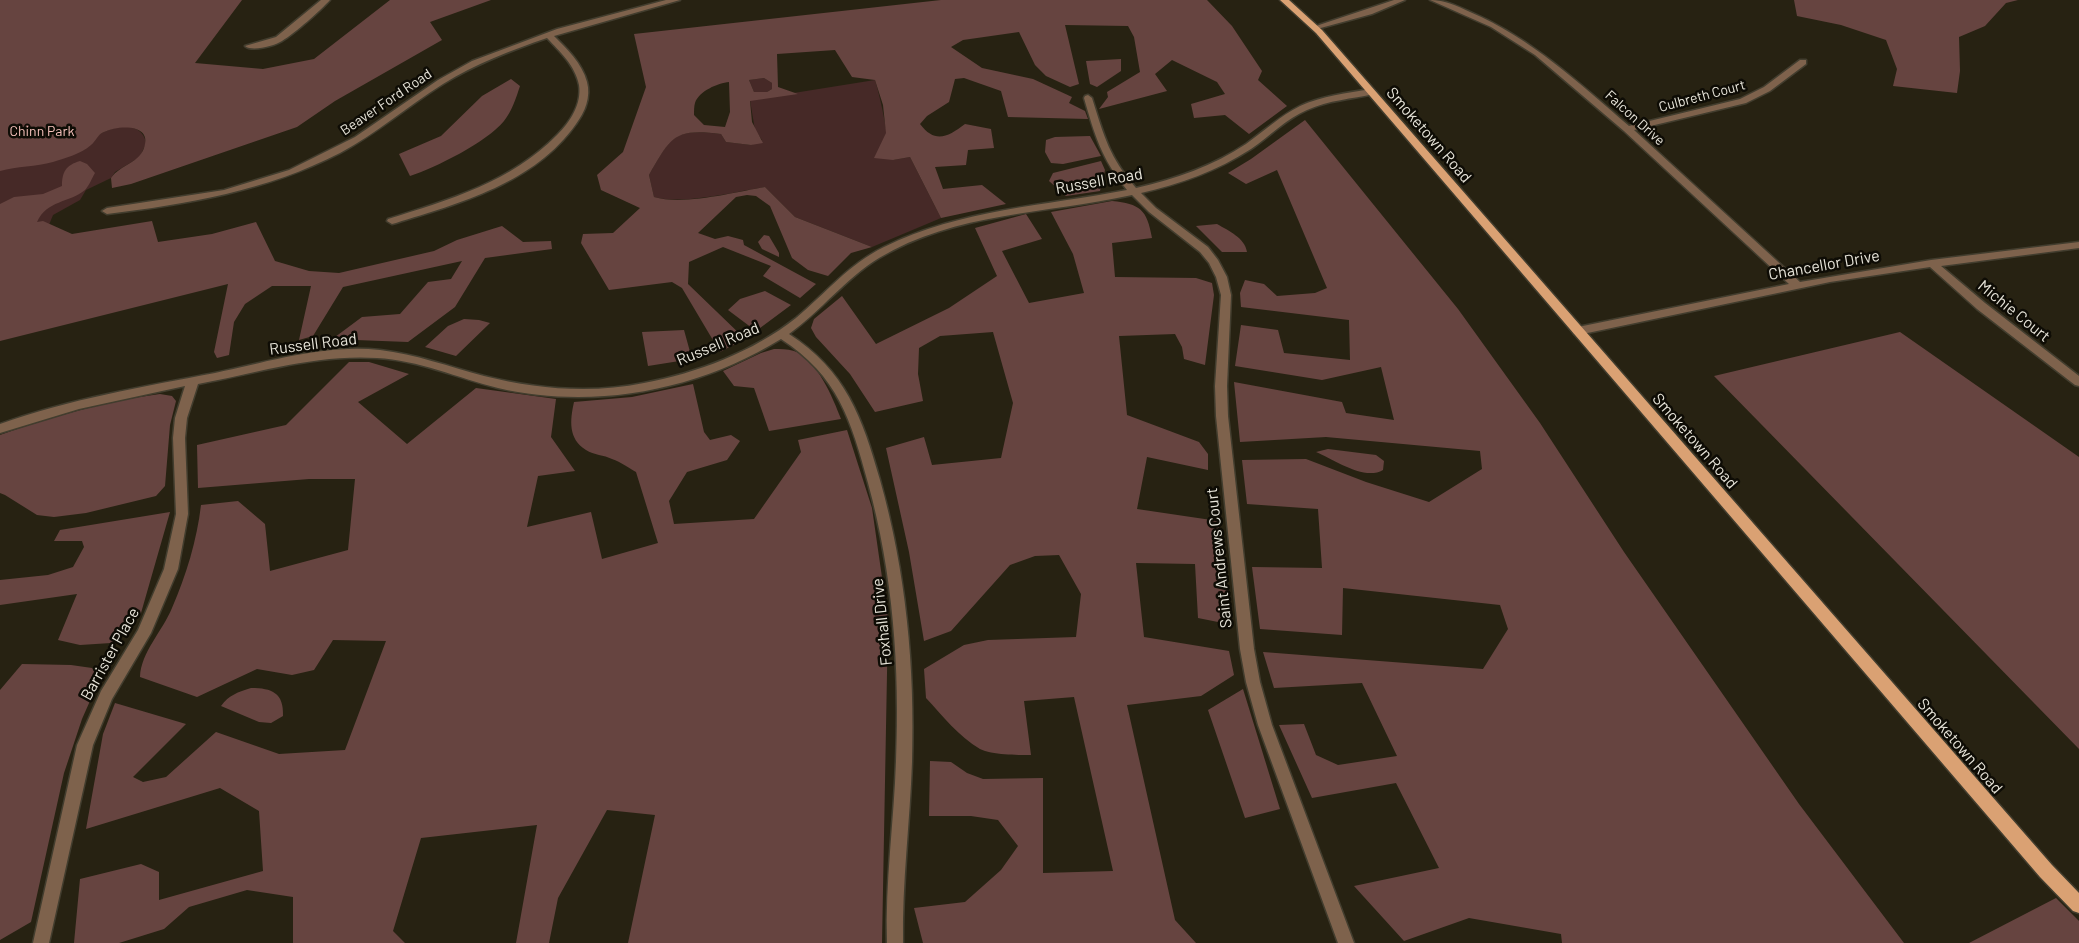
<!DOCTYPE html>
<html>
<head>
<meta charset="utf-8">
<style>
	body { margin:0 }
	canvas { display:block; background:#272212 }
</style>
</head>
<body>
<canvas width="2079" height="943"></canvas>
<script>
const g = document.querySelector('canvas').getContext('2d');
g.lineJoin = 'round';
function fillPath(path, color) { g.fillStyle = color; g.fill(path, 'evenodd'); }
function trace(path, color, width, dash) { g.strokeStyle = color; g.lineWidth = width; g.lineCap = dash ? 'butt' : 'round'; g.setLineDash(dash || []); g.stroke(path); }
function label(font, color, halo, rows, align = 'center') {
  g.font = font + ' Barlow,sans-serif'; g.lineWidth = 5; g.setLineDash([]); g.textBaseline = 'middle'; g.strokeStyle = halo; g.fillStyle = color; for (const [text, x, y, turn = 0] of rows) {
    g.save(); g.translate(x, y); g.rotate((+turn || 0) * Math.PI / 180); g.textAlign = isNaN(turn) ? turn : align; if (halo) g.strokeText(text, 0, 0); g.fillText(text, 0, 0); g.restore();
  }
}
fillPath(new Path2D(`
	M 764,78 L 772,83 L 772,89 L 767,92 L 754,92 L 749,80 Z
	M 875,80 C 883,106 886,133 893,160 L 910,157 L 941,218 L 872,247 L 795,217 L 765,187 C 733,192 685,205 654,197 L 649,175 C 671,137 673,128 721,134 L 726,142 L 751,145 L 762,140 L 755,130 L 750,100 Z
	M 0,89 L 79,152 C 92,148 94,136 104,132 C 119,124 143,123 146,143 L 140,157 L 115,172 L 111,178 L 86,190 L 80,200 L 53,215 L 8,326 L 0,330 Z`), '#462927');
fillPath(new Path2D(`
	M 0,0 L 242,0 L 195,63 L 263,69 L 314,59 L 390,0 L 491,0 L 430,22 L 442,40 L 335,101 L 297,127 L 131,184 L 112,188 L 111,178 C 120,165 139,163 144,148 C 153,123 118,125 104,132 C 98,134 96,141 91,145 C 81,154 65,158 53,162 C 36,167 17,166 0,171 Z
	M 941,0 L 1207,0 L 1232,26 L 1262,71 L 1258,80 L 1287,106 L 1249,134 L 1225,115 L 1194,118 L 1191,104 L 1225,94 L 1217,82 L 1172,60 L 1155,74 L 1167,91 L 1099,109 L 1108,97 L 1107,92 L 1140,72 L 1134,37 L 1128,26 L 1065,25 L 1079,84 L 1070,87 L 1046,76 L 1035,65 L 1019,32 L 963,40 L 951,47 L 982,68 L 1033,79 L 1072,97 L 1069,103 L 1085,111 L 1088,119 L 1008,117 L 1001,91 L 964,78 L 955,79 L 949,102 L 927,116 L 920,124 C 935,144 948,137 965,124 L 991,129 L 994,148 L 968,150 L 966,165 L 935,167 L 943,189 L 982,185 L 1006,204 L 941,218 L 910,157 L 893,160 L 874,158 L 886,133 L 883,105 L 875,80 L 852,77 L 835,50 L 777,54 L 778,87 L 798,94 L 750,101 L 752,122 L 763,143 L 751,145 L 726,142 L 721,134 C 674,128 671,137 649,175 L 654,197 C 683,206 735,192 765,187 L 795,217 L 872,247 L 851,253 L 828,276 L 808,270 L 792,258 L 770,206 L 756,196 L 747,195 L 736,197 L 698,233 L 715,239 L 728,236 L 743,240 L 744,245 L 816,284 L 800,298 L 763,276 L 771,266 L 723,247 L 689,262 L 688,284 L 745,339 L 720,352 L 682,288 L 672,282 L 609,290 L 581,243 L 583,234 L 613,233 L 640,208 L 601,190 L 597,175 L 623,152 L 646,87 L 634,34 ZM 764,78 L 772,83 L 772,89 L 767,92 L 754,92 L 749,80 ZM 729,82 L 730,112 L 725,127 L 704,125 L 694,115 C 694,111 694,106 695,103 C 699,91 718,83 729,82 Z
	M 1794,0 L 2018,0 L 2006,3 L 1985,26 L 1959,37 L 1960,71 L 1957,93 L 1893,86 L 1897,69 L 1886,40 L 1841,25 L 1797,16 Z
	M 1121,59 L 1121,71 L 1097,87 L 1090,84 L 1086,61 Z
	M 511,79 L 520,86 C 516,98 512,111 504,121 C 487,142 435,168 410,176 L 399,154 L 441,136 L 482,96 Z
	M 1305,120 L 1458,309 L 1540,423 L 1624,552 L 1799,804 L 1904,943 L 1562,943 L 1561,934 L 1469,918 L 1404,941 L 1354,886 L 1439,868 L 1396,783 L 1312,798 L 1279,725 L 1304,724 L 1316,755 L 1338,765 L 1397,756 L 1362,683 L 1274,688 L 1263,652 L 1483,669 L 1508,629 L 1500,605 L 1343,588 L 1342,635 L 1260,629 L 1252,567 L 1322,568 L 1318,509 L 1247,504 L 1242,460 L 1306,459 L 1366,482 L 1429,502 L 1482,469 L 1480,451 L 1326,437 L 1240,442 L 1234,382 L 1342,402 L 1346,413 L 1394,420 L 1381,367 L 1322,380 L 1235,366 L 1241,325 L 1278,330 L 1284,353 L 1350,360 L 1349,320 L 1241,307 L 1240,293 L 1245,280 L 1264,284 L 1277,296 L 1315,293 L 1327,288 L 1277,170 L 1246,184 L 1228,173 L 1251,159 Z
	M 1090,136 L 1101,156 L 1063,164 L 1051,163 L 1045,152 L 1046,140 L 1055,137 Z
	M 80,161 L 87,164 L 95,173 C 92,178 89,186 85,190 C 69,203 47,200 37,222 L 43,221 L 72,234 L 152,221 L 158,242 L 212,234 L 256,222 L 275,261 L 309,271 L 339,273 L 434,251 L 457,240 L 502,226 L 523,242 L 551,241 L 552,249 L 485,258 L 455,307 L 408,342 L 356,340 L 327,343 L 362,317 L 400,314 L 428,282 L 451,279 L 462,261 L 343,287 L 313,336 L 299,340 L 311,286 L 272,286 L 245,304 L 234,322 L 229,355 L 217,358 L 214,352 L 228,284 L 0,341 L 0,204 L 14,197 L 43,194 L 62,186 C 62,172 66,165 80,161 Z
	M 1101,161 L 1105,170 L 1100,191 L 1066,196 L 1049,181 L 1053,173 Z
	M 1112,201 C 1140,204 1147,209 1152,238 L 1112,243 L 1115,277 L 1196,278 L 1212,283 L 1214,295 L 1205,365 L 1184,359 L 1182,347 L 1175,334 L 1119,336 L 1127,415 L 1199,442 L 1208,454 L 1208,470 L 1147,457 L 1137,509 L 1218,521 L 1233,625 L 1198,618 L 1195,564 L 1136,563 L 1144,637 L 1229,651 L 1234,675 L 1201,696 L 1127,705 L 1175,920 L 1196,943 L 923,943 L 914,908 L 965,902 L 1001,870 L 1018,846 L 998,820 L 971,816 L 929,816 L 930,761 L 951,762 L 967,773 L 983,779 L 1043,778 L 1043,873 L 1113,871 L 1074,697 L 1024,701 L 1031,755 C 1017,755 992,755 980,749 C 959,737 942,715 926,698 L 924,669 L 964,645 L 988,640 L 1076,637 L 1081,594 L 1059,555 L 1035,556 L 1010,565 L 951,631 L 924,641 L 909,552 L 886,448 L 924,437 L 932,465 L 1001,458 L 1013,403 L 993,332 L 940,336 L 919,348 L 918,374 L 923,401 L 875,412 L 850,374 L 816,337 L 811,328 L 814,319 L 842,296 L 876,344 L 949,308 L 997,276 L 975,228 L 1026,214 L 1042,239 L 1002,251 L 1029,303 L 1084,293 L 1073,254 L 1051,212 Z
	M 1217,224 C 1229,231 1245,238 1247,252 L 1222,252 L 1196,226 Z
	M 764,235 L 769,236 L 779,253 L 779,257 L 762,249 L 758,242 Z
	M 765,291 L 791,305 L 756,331 L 728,310 L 740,299 Z
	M 464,319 L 479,320 L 490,323 L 456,356 L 425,347 L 448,326 Z
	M 684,330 L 692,359 L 648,366 L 642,332 Z
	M 1900,332 L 2079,457 L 2079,749 L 1714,376 Z
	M 774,349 C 780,349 787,349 794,351 C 817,359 833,398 841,419 L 769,431 L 754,388 L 734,386 L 723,371 L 761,353 Z
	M 349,362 L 369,362 L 409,374 L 358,402 L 407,444 L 476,388 L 556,399 L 551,437 L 575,471 L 538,476 L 527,527 L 591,512 L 602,559 L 658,543 L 636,472 C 629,468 621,462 612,459 C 604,455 594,455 586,450 C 568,439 570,420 574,402 L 632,397 L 693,384 L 704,432 L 710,440 L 731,435 L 740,441 L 727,460 L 687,472 L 669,501 L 674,524 L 754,519 L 801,452 L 798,440 L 847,430 L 872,508 L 888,619 L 882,943 L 628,943 L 655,815 L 607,810 L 558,898 L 549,943 L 516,943 L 537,825 L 421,838 L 393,931 L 405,943 L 293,943 L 293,897 L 247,890 L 189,907 L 164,929 L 119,943 L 74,943 L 80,879 L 141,864 L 159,872 L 159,900 L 263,871 L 259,811 L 220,788 L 86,829 L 103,734 L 115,703 L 186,724 L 133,777 L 143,782 L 166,777 L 216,732 L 279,754 L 345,750 L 386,641 L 333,640 L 314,670 L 292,675 L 257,669 L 197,697 L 140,677 C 141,652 162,632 172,608 C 186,576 197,540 201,505 L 238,501 L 265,524 L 270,571 L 348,550 L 355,479 L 309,479 L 198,488 L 197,445 L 286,425 Z
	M 160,394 L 172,396 L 176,401 L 170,425 L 165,486 L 156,496 L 86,513 L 54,517 L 37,515 L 5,495 L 0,493 L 0,435 C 51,417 106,401 160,394 Z
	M 1328,449 L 1376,455 L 1384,461 L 1383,470 C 1364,481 1335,460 1316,452 Z
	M 170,512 L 141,613 L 123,635 L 111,643 L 80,645 L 58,640 L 77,594 L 0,605 L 0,580 L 48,575 L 73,567 L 84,547 L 82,541 L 54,541 L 60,530 Z
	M 22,664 L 71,665 L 92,668 L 101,676 L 82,719 L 64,773 L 31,922 L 0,940 L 0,690 Z
	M 251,688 C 272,688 284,693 283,716 L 271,723 L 259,722 L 221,706 C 229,695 238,692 251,688 Z
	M 1243,689 L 1280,809 L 1245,818 L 1208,710 Z
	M 2056,898 L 2079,921 L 2079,943 L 1969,943 Z`), '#664440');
const minor = new Path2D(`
	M 321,0 L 330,0 C 320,11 295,33 282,41 C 274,46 252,52 245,46 L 276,37 Z
	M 666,0 L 680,0 L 554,36 C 567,49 582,63 587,82 C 591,97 585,112 576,124 C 535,183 460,203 396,223 L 392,224 L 387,221 L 388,219 C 449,200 511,182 557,135 C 570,122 582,104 579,85 C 575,65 560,52 547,38 C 512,50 475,64 443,84 C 408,106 377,133 340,153 C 266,191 188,204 107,214 L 102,211 L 107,208 L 224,190 L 289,170 L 355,137 L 438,80 L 472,61 L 557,29 Z
	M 1394,0 L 1405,0 L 1372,14 L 1317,29 L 1313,27 Z
	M 1430,0 C 1445,0 1457,6 1470,12 C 1531,38 1579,83 1629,126 L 1740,99 L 1764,87 L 1800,60 L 1806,60 L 1806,64 L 1770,91 L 1746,103 L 1634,130 L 1800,282 L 1931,260 L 2079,242 L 2079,248 L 1941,266 L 1985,303 L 2079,376 L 2079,386 L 2075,385 L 1977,309 L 1930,267 L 1830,282 L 1578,335 L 1574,334 L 1572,331 L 1574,328 L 1578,327 L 1789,284 L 1624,131 L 1535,55 L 1491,27 Z
	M 1371,89 L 1375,92 L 1374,94 C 1352,99 1329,100 1307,110 C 1286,119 1270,136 1251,149 C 1217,171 1180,184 1141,193 L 1156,208 L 1208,247 L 1218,260 L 1227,277 L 1231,295 L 1227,386 L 1228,416 L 1254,649 L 1260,682 L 1272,725 L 1354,943 L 1338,943 L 1258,725 L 1246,682 L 1240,649 L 1216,416 L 1215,386 L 1221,295 L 1216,277 L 1209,263 L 1200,252 L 1149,212 L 1132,195 C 1046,214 956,212 879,258 C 845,279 821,311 789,334 C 846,371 862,417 880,480 C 906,572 915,667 912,762 C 910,822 902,882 903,943 L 887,943 C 885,882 894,822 896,761 C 900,668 893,574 868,483 C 851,420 838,376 781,339 C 697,391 593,410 498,388 C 458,378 418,360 377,358 C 316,354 257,373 198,384 L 187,418 L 185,438 L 188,514 L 178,569 L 151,633 L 112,699 L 93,745 L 49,943 L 33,943 L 77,745 L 101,691 L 138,630 L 164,569 L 176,514 L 173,438 L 175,418 L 185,386 L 79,409 L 0,433 L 0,424 C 70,399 142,387 215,373 C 268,362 324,344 380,350 C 415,354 450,367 484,376 C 536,389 591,394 644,383 C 697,373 753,352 796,318 C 826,293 849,264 884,247 C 961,209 1045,206 1127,190 C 1101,158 1095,136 1084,98 L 1085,96 L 1088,95 L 1092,98 C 1104,136 1109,157 1136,188 C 1175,179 1213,166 1246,144 C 1264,131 1280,116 1300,106 C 1322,96 1347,93 1371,89 Z`);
const major = new Path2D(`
	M 1280,0 L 1289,0 L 1322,30 L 2052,865 L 2079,893 L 2079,913 L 2073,911 L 2040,877 L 1316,33 Z`);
trace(minor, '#423d2e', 3);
trace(major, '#423d2e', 3);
fillPath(minor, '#7e624c');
fillPath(major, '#daa173');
label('14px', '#e7e4d9', '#0e0c05', [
	["Culbreth Court",1702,96,-15],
	["Beaver Ford Road",386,102,-34],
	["Falcon Drive",1635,118,42]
]);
label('14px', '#f7c2bc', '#0e0c05', [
	["Chinn Park",42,131]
]);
label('16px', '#e7e4d9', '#0e0c05', [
	["Smoketown Road",1429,135,49],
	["Russell Road",1099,181,-10],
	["Chancellor Drive",1824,265,-10],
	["Michie Court",2014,311,39],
	["Russell Road",313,344,-7],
	["Russell Road",718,344,-23],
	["Smoketown Road",1695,441,49],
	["Saint Andrews Court",1219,558,-96],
	["Foxhall Drive",882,622,-96],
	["Barrister Place",110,654,-61],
	["Smoketown Road",1960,746,49]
]);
</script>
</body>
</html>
